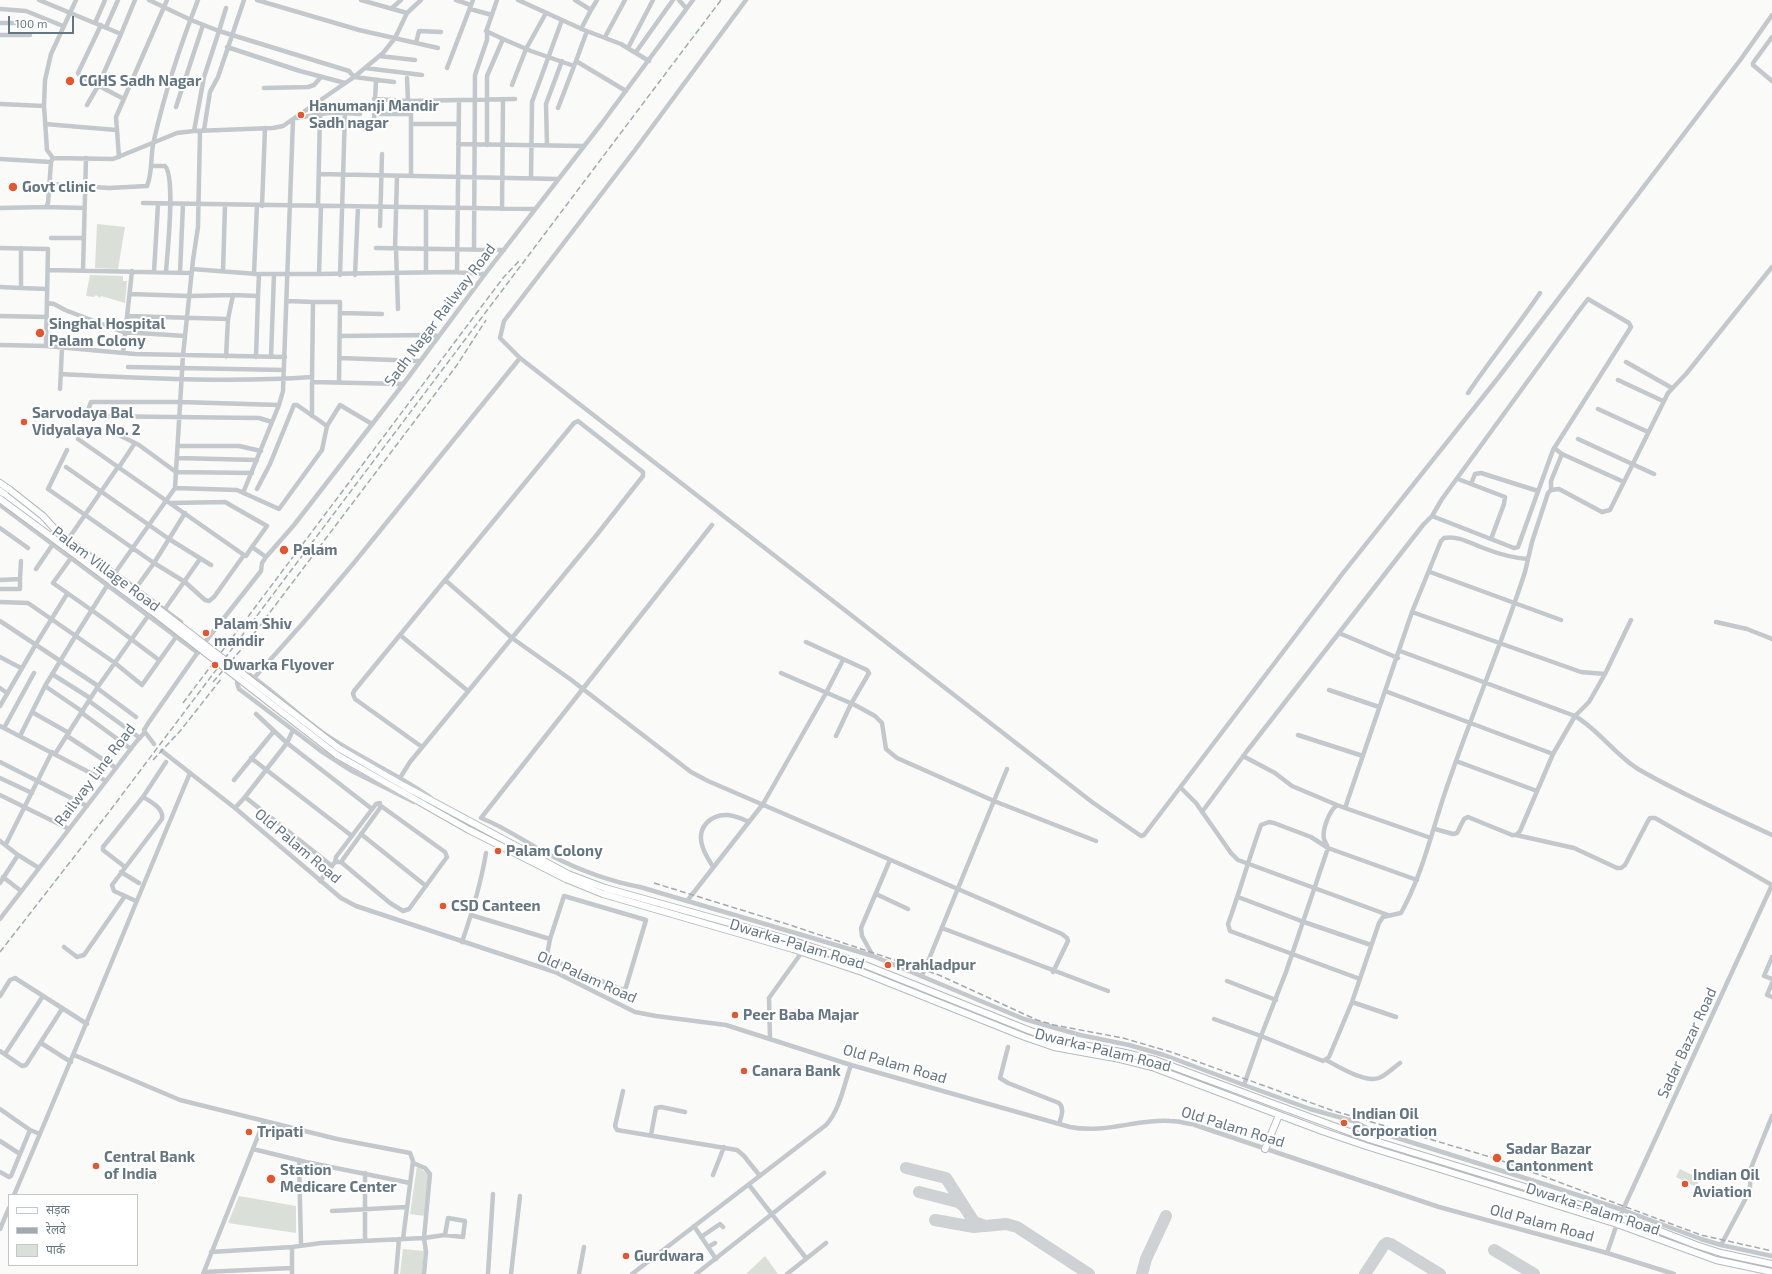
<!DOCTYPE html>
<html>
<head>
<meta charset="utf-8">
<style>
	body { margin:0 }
	#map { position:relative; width:1772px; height:1274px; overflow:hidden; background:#fafaf8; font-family:"Exo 2","Noto Sans Devanagari",sans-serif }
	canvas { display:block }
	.legend { position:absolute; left:8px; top:1194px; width:130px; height:72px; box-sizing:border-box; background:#fff; border:1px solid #c1c8cd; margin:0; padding:5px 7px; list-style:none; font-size:12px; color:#657683 }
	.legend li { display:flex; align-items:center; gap:8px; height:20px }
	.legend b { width:20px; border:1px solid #c1c8cd }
	.scale { position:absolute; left:8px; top:16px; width:66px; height:18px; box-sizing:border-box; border:2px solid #657683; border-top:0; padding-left:5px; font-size:12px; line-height:14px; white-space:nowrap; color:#657683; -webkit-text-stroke:3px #fff; paint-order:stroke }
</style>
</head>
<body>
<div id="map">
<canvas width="1772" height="1274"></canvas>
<ul class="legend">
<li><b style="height:5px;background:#fff"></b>सड़क</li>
<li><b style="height:5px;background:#a2aab0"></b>रेलवे</li>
<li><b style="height:11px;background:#dadfd7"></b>पार्क</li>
</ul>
<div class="scale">100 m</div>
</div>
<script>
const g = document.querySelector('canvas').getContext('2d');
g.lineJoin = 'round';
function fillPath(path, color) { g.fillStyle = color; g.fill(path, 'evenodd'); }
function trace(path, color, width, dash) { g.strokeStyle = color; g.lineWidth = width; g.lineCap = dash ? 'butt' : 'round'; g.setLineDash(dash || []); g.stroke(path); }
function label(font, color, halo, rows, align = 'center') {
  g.font = font + ' "Exo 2",sans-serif'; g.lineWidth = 4; g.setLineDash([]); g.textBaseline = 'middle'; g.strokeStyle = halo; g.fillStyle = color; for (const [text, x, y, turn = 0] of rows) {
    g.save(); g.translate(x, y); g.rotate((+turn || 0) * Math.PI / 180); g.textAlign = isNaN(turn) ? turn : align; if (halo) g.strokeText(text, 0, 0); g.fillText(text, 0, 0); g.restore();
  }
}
fillPath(new Path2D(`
	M 97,224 L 125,227 L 118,269 L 95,268 Z
	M 90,275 L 123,276 L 123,281 L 127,281 L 125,303 L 101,296 L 100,298 L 96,295 L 94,297 L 86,296 Z
	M 417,1166 L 429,1175 L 425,1216 L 410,1214 Z
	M 1680,1169 L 1700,1179 L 1696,1187 L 1676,1177 Z
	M 239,1196 L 296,1206 L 296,1233 L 228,1223 Z
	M 403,1249 L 424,1251 L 422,1274 L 400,1274 Z
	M 765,1256 L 778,1274 L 746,1274 Z`), '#dadfd7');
trace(new Path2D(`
	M 906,1168 L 946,1178 L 974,1222 L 985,1226 L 1006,1224 L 1017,1227 L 1089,1274
	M 919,1192 L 958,1202 L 964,1206
	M 935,1220 L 974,1227 L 983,1226
	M 1494,1250 L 1534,1274
	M 1142,1274 L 1146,1259 L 1166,1216
	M 1365,1274 L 1384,1245 L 1387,1243 L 1391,1244 L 1440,1274`), '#ced2d4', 12);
const major = new Path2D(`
	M 0,483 L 10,490
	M 0,491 L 57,533
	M 340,749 L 404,786 L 568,874 L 605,888 L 794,941 L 865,965 L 1028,1030 L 1056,1040 L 1121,1052 L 1155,1060 L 1369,1139 L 1525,1187 L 1660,1231 L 1696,1245 L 1721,1253 L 1772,1264
	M 337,755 L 469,830 L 566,879 L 603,894 L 793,949 L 862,972 L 1025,1037 L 1054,1047 L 1120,1059 L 1152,1067 L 1322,1131 L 1366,1146 L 1617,1224 L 1716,1260 L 1772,1272
	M 1265,1149 L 1279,1115`);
trace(major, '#b5babe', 8);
trace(new Path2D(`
	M 39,0 L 121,34 L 135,0
	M 149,0 L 191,20 L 219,31 L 226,8
	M 257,0 L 359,30 L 438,48
	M 361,0 L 407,13
	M 456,0 L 471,5
	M 518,0 L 584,30 L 621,44 L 649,61
	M 575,0 L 591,10 L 597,0
	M 679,0 L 686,8
	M 746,0 L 635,150 L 504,321 L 500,338 L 520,358 L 1092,802 L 1141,836 L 1144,835 L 1343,573 L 1498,378 L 1741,59 L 1772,15
	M 392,8 L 401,0
	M 0,9 L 26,11 L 63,26
	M 470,9 L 492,15
	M 0,23 L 29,23
	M 95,23 L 105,0
	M 101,25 L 78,73 L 80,76 L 124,99
	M 106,27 L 118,0
	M 581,29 L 591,10
	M 486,31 L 503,39
	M 0,35 L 30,35
	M 605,37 L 625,0
	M 1772,37 L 1753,63 L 1753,65 L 1772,81
	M 416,43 L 419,31 L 441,32
	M 227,47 L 300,71 L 345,83
	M 628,48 L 653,0
	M 636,52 L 673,0
	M 379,56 L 415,60
	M 576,61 L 587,31
	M 365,68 L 422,75
	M 447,68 L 473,0
	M 407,78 L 408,101
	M 512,85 L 526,49 L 546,13
	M 264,88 L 308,87 L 314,85 L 321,77
	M 374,99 L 408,101 L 515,99
	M 0,104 L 44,106
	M 87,105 L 98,86 L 121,34
	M 176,107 L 203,25
	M 558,108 L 576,61 L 626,91
	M 345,113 L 360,114
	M 374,114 L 411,114 L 411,176
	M 297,118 L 328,113 L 345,113 L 340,275
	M 374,120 L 376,80
	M 45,124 L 116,130
	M 411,124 L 459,124
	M 204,130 L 210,92 L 218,77 L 244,0
	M 194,131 L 204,77 L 219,31 L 349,71 L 354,77 L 394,82
	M 458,144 L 583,146
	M 487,145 L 487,76 L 503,39 L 531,51 L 574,66
	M 547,145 L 546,104 L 562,61
	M 119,157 L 116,117 L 167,0
	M 53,158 L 47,150 L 44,106 L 45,80 L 51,54 L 76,0
	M 0,159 L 51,162
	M 151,166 L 165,166 C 176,177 167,255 166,272
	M 319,174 L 558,179
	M 531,178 L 532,102 L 562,20
	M 49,184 L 109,188 L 147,186 C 153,172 150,155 154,140 C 165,92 180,46 198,0
	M 143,203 L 535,209
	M 262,206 L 265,128
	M 318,206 L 320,114
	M 46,207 L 84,208
	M 0,208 L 46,207 L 48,203 L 51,162 L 53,158 L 113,159 L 177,133 L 194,131 L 273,128 L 283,126 L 354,77 L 383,53 L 395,38 L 407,13 L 421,0
	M 426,208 L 426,272
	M 502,209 L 503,99
	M 380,226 L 382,154
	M 51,238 L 84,238
	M 0,248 L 48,249 L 46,346
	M 376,248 L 504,250
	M 395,249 L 397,176
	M 396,249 L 398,309
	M 474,249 L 475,75 L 487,40 L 487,29 L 497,0
	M 192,269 L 257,274
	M 48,270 L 191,273
	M 83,270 L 86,158
	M 223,271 L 225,205
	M 154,272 L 158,204
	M 457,272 L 459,100
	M 180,273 L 183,204
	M 254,274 L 257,205
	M 319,274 L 453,272 L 485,274
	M 355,275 L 358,207
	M 0,287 L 21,288 L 21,248
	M 21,288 L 47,289
	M 130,294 L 189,296 L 233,295 L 258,296 L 256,357
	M 258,296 L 259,274 L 319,274 L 321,206
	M 287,301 L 313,302 L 312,379
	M 313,302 L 340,302 L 339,383
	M 47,303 L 54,304 L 65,310 L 123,332 L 185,336
	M 340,313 L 382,314
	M 0,316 L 47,317
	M 127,316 L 228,319 L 226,357
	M 228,319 L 233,295
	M 340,336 L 431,335 L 438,336
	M 0,345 L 46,346 L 135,354 L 285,357
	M 123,353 L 132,271
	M 271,357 L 274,274
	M 340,358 L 420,361
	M 1626,362 L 1672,388
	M 128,367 L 284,370
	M 61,374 C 144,378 229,383 312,377
	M 1618,380 L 1663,401
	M 60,389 L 62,348
	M 1468,393 C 1491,359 1517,327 1540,293
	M 1598,409 L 1648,432
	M 312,416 L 312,382 L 403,384
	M 272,422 L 259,418 L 86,416 L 91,402 L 180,402 L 279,405
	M 117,434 L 139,445 L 176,472 L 252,473
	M 78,439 L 244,555
	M 1578,439 L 1654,474
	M 178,446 L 239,446 L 261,451
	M 1554,448 L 1562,454 L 1624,482
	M 67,450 L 48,489 L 154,563 L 136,588
	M 177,458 L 257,460
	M 66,467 L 169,539 L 154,563 L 185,582 L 205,600 L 209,601 L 214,597 L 244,555 L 246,556 L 252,547 L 266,557
	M 119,467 L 135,443
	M 1458,479 L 1505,497 L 1504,504 L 1491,539
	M 1471,484 L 1475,474 L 1481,473 L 1538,491
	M 175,488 L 237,490 L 279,509 L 322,450 L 327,426
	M 257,489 L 270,464 L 294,405 L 297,405 L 327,426 L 340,405 L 372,424
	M 1551,490 L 1551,481 L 1562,454
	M 243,493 L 279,405 L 283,391 L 293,120
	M 170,503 L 225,502 L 267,526 L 252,547
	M 0,505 L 198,653
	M 185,513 L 169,539 L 211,565
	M 712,525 L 481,818 C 507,828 526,843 550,855 C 579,870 608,881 640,887 L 873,956 L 1024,1019 L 1080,1035 L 1129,1045 L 1164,1055 L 1244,1085 L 1310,1109 L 1353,1121 L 1369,1129 L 1550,1186 L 1623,1210 L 1701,1239 L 1721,1245 L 1772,1256
	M 0,528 L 28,548
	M 59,531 L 181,622
	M 69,538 L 118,467
	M 71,558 L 53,583 L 107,621 L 159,660
	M 36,569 L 53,544
	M 1430,572 L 1561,620
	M 0,580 L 20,579 L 21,561
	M 445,580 L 512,638 L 570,679 L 691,772 L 708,781 L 1062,934 L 1067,938 L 1068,941 L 1053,972
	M 0,589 L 20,589 L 20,579
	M 0,602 L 28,603 L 115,663 L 142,685 L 176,637
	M 165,609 L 200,559
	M 1412,612 L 1581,672 L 1605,674
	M 0,621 L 98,686
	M 1716,622 L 1747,629 L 1772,639
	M 1339,633 L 1398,658
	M 400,635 L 468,691
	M 806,642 L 867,670 L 869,673 L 851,704 L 836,736
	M 1400,651 L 1575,716 C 1599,730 1614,754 1638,769 C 1681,794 1727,814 1772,835
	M 0,657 L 21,668
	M 781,673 L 855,705 L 875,716 L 882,723 L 886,749 L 897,758 L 994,801 L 1096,841
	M 52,674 L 90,698
	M 254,678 L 303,623 L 353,564 L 520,358
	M 45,686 L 83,712
	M 0,688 L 7,693
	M 97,688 L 136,717
	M 1329,690 L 1379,707
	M 1385,691 L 1553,754
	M 89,701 L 140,738
	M 0,706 L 36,644 L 67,594
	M 32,712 L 69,733
	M 82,713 L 131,749
	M 256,714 L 287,743 L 293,730
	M 0,726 L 106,781
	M 4,728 L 34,673
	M 145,732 L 154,744
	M 1298,735 L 1363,756
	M 20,736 L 45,686 L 76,635 L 115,573 L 175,488 L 183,355 L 193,260 L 198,227 L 200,131
	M 67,736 L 116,768
	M 162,751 L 235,808 L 341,898 L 356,906 L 555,972 L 635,1012 L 656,1016 L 726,1025 L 851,1065 L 1070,1127 C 1104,1134 1136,1119 1170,1121 C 1178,1121 1186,1123 1195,1125 L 1439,1207 L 1607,1253 L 1674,1274
	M 55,754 L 97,688 L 148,616
	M 1243,756 L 1275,773 L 1292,786 L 1337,805
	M 251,758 L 352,836
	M 1456,761 L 1537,791
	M 0,762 L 87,806
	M 0,778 L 32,793
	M 400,778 L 410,762 L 595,537 L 643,476 L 643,472 L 578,421 L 574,423 L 354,691 L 353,694 L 355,699 L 422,747
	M 234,780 L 274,731
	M 1181,788 L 1196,803 L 1231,853 L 1238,860 L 1388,915
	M 0,795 L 69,829
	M 414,802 L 352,771 L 321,751 L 239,689 L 237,683 C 238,676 243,674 250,675 C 279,695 303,720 332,739 C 364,760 399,775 430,797
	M 235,808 L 245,797
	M 1202,812 L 1247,751 L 1423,525 L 1432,516 L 1442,499 L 1578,312 L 1588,299 L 1629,323 L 1631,327 L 1553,450 L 1518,547 L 1514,548 L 1432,516
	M 1435,829 L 1453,834 L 1457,833 L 1464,819 L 1468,817 L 1512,835 L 1516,835 L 1520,831 L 1553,754 L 1575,716 L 1589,702 L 1605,674 L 1631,620
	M 361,834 L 426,886
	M 1516,835 L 1574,848 L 1617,868 L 1621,868 L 1625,865 L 1648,821 L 1650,818 L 1655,818 L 1772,885
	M 1431,838 L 1345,808 L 1412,612 L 1441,541 L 1444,538 C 1458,535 1472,544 1486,549 C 1499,554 1513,558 1528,559
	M 0,841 L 18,855
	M 6,844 L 52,752
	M 341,862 L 390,903 L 403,911 L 409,909 L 447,857 L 445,852 L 438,847 L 381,806
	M 332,866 L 245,797 L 287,743 L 372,809
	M 125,867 L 103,850 L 103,847 L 143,797 L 166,762
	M 713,867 C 709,860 704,853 702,845 C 697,827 711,814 728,815 C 736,816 743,819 749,822
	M 121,872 L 139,883
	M 3,877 L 21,891
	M 320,881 L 335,862 L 336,857 L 376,804 L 380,803 L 380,808 L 341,862 L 335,862
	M 0,883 L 18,855 L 39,868
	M 876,894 L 908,909
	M 1238,897 L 1304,922 L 1371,945
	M 136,901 L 114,891 L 112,885 L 162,819 C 164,808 151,802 143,797
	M 687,901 L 763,804 L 826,693 L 843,660
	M 471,915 L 550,939 L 564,896 L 646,920 L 626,987 L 623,990 L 550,959 L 547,955 L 550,939
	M 0,919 L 136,742 L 145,732 L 144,730 L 149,722 L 205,642 L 261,571 L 262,563 L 266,557 L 294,525 L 404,383 L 485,274 L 602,123 L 693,0
	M 942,928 L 1108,991
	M 462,942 C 472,913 481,883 486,853
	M 64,947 L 77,957 L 84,955 L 125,896
	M 873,956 L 862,936 L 861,928 L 890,860
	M 1772,957 L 1764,976 L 1772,979
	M 922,976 L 1007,769
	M 1360,979 L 1230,931 L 1228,924 C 1240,891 1249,858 1261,825 L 1269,822 L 1274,823 L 1311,837 L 1328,848 L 1417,880
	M 1227,981 L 1276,1000
	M 1772,983 L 1767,995 L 1772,997
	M 0,996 L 10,980 L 15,978 L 87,1024
	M 1352,1002 L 1396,1017
	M 1214,1019 L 1261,1036 L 1286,972 L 1328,848 C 1327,845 1325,842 1324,839 C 1322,830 1329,811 1337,805 L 1345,808
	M 770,1038 L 769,998 L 802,952
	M 41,1043 L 71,1062
	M 1008,1047 L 1000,1078 L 1008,1083 L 1059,1103 C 1065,1109 1061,1117 1059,1124
	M 0,1051 L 22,1066 L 26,1065 L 62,1009
	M 5,1054 L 43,996
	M 74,1055 L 180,1100 L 337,1139 L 410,1153 L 413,1161 L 403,1239
	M 1326,1060 C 1339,1067 1365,1083 1379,1078 C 1386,1075 1393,1068 1400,1063
	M 1244,1085 L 1261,1036 L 1323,1061 L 1329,1057 L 1352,1002 L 1379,923 L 1383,917 L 1401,913 C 1424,872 1433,825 1449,781 C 1473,711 1502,643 1525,572 L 1532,542 L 1548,493 L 1551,490 L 1559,489 L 1602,512 L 1610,510 L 1668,393 L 1686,374 L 1772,267
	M 623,1091 L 615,1126 L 617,1130 L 737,1150 L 744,1156 L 760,1176
	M 0,1109 L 30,1130 L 40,1134
	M 651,1135 L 656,1108 L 661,1107 L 685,1112
	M 0,1141 L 20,1154
	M 253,1149 L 306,1162 L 410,1183
	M 299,1160 L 301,1245
	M 413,1163 L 425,1168 L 430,1174 L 424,1238 L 426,1252 L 424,1274
	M 0,1172 L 9,1177 L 11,1176 L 30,1130
	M 365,1173 L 365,1241
	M 713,1175 L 724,1147
	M 749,1185 L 806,1258
	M 14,1195 C 74,1055 131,914 190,773
	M 332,1211 L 406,1207
	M 694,1226 L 716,1259
	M 0,1229 L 9,1208
	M 701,1237 L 720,1224 L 723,1227
	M 1721,1245 L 1747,1196 L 1750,1187 L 1751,1168 L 1772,1116
	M 292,1247 L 292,1274
	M 708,1247 L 715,1243
	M 211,1252 L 292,1247 L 321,1243 L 424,1238 L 445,1235 L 463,1237 L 465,1221 L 448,1218 L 445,1235
	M 1607,1253 L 1619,1218 L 1772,885
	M 204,1272 L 292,1268
	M 203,1274 L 264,1121
	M 396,1274 L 399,1239
	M 488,1274 L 493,1194
	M 511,1274 L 520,1196
	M 579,1274 L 584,1247
	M 632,1274 L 826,1125 C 840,1110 844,1084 851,1065
	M 696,1274 L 824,1173
	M 787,1274 L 826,1243`), '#c3c8cc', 4.5);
trace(major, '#fff', 6);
trace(new Path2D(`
	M 213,682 L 246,644 L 457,365 L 486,320
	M 183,703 L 503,278 L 519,261
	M 153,760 L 181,730 L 221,679
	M 654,883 L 790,925 L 939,975 L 1037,1020 L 1054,1025 L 1123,1038 L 1171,1052 L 1331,1110 L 1497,1159 L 1701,1235 L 1772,1251
	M 0,952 L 109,812 L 721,0`), '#a2aab0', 1.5, [6, 3]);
const majorBridge = new Path2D(`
	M 10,490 L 43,516 L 61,536 L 156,607 L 340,749
	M 0,499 L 153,612 L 337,755`);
trace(majorBridge, '#b5babe', 8, []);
trace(majorBridge, '#fff', 6);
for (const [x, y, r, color] of [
	[70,81,5,"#e4572e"],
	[301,115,4,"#e4572e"],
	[13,187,5,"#e4572e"],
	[40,333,5,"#e4572e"],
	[24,422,4,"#e4572e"],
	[284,550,5,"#e4572e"],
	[206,633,4,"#e4572e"],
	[215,665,4,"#e4572e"],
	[498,851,4,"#e4572e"],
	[443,906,4,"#e4572e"],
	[888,965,4,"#e4572e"],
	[735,1015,4,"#e4572e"],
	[744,1071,4,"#e4572e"],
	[1344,1123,4,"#e4572e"],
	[249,1132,4,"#e4572e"],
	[1497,1158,5,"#e4572e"],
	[96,1166,4,"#e4572e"],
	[271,1179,5,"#e4572e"],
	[1685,1184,4,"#e4572e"],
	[626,1256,4,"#e4572e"]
]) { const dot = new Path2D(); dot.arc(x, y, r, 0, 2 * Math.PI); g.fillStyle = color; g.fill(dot); trace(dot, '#fff', 1.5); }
label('bold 15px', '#657683', '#fff', [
	["CGHS Sadh Nagar",79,81],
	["Hanumanji Mandir",309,106],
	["Sadh nagar",309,123],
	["Govt clinic",22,187],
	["Singhal Hospital",49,324],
	["Palam Colony",49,341],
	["Sarvodaya Bal",32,413],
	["Vidyalaya No. 2",32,430],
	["Palam",293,550],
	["Palam Shiv",214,624],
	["mandir",214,641],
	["Dwarka Flyover",223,665],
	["Palam Colony",506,851],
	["CSD Canteen",451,906],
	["Prahladpur",896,965],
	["Peer Baba Majar",743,1015],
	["Canara Bank",752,1071],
	["Indian Oil",1352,1114],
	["Corporation",1352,1131],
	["Tripati",257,1132],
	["Sadar Bazar",1506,1149],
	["Cantonment",1506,1166],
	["Central Bank",104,1157],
	["of India",104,1174],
	["Station",280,1170],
	["Medicare Center",280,1187],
	["Indian Oil",1693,1175],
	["Aviation",1693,1192],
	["Gurdwara",634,1256]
], 'left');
label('15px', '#657683', '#fff', [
	["Sadh Nagar Railway Road",440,315,-53],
	["Palam Village Road",106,569,37],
	["Railway Line Road",95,775,-53],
	["Old Palam Road",298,846,40],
	["Dwarka-Palam Road",797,944,17],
	["Old Palam Road",587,977,24],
	["Sadar Bazar Road",1687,1043,-65],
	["Dwarka-Palam Road",1103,1050,14],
	["Old Palam Road",895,1064,16],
	["Old Palam Road",1233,1127,17],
	["Dwarka-Palam Road",1593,1209,18],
	["Old Palam Road",1542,1223,15]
]);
</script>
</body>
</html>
